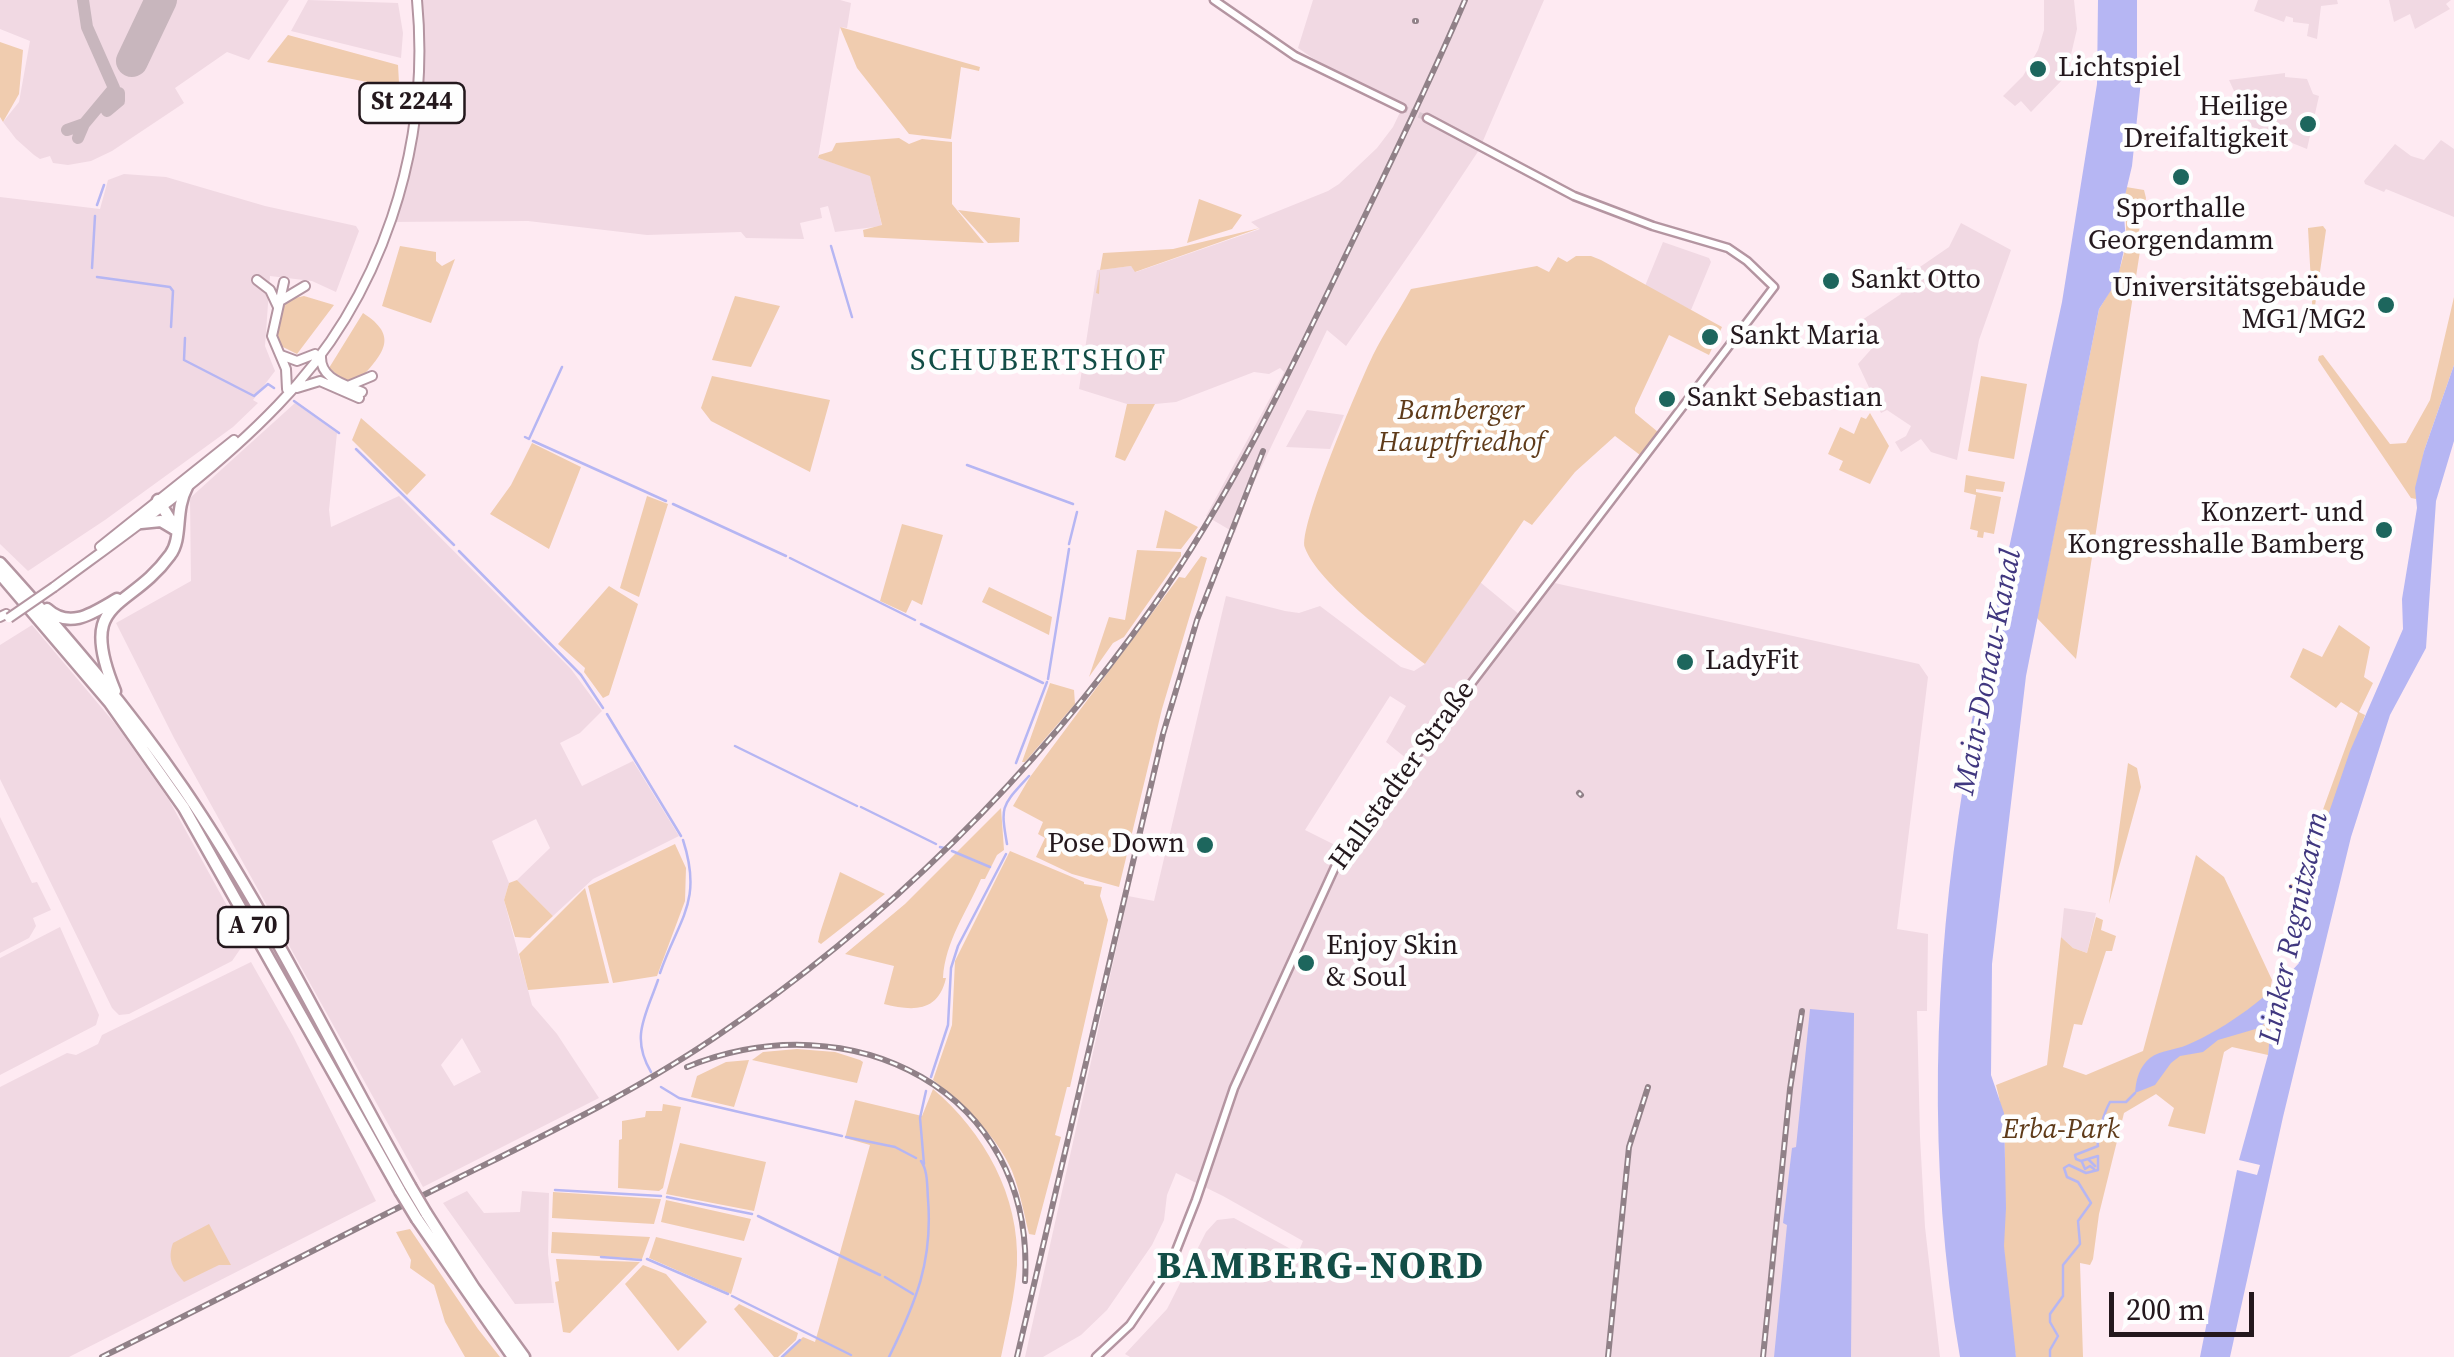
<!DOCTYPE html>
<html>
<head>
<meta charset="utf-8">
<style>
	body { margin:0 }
	#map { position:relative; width:2454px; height:1357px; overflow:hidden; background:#feeaf2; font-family:"Source Serif 4",serif }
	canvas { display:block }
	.scale { position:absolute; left:2109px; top:1292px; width:145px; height:45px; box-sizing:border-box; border:5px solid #24181d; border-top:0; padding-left:12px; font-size:30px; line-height:35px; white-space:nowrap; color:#24181d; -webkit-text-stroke:8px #fefefe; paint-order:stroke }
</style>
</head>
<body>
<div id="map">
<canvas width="2454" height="1357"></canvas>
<div class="scale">200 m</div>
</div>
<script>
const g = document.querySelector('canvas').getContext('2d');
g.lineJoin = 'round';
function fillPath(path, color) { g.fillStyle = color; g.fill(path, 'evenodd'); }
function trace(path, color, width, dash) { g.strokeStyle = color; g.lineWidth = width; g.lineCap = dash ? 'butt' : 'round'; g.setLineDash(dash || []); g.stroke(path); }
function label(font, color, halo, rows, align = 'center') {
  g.font = font + ' "Source Serif 4",serif'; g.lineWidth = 9; g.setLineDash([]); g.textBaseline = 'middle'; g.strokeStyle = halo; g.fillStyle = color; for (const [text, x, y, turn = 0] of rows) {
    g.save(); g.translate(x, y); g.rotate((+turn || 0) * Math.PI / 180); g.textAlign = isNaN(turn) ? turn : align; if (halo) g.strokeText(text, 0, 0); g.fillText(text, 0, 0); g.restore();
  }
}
fillPath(new Path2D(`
	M 0,0 L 289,0 L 249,60 L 227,52 L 175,88 L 184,103 L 112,151 L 91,161 L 68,165 L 53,163 L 50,156 L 40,159 L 34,155 L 16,139 L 3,122 L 19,102 L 30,41 L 0,29 Z
	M 308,0 L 398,3 L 403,33 L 401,58 L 291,31 Z
	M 415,0 L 840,0 L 851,3 L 847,28 L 840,27 L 818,158 L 870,175 L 882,226 L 835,232 L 828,206 L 820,208 L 822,218 L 800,223 L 804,239 L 746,238 L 741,232 L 647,235 L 528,221 L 386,222 L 408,148 L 413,118 L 417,55 Z
	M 1313,0 L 1544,0 L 1479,150 L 1424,233 L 1346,346 L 1327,330 L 1249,493 L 1235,533 L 1206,516 L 1281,378 L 1284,372 L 1280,368 L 1269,374 L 1254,372 L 1176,402 L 1155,404 L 1127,404 L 1079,389 L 1097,270 L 1131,266 L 1136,272 L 1260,229 L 1251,222 L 1328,191 L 1339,184 L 1377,148 L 1393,127 L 1404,104 L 1327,68 L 1298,48 Z
	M 2044,0 L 2074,0 L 2077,29 L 2066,76 L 2031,112 L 2021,101 L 2015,106 L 2003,96 L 2023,76 L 2038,50 L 2044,30 Z
	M 2258,0 L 2337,0 L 2338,4 L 2321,6 L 2317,39 L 2307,36 L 2309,24 L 2293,22 L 2293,18 L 2286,16 L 2284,22 L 2254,11 Z
	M 2389,0 L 2451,0 L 2446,4 L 2450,9 L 2415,29 L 2410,14 L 2394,22 Z
	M 2285,73 L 2285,77 L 2307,79 L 2313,94 L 2319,96 L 2307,149 L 2250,126 L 2229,80 Z
	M 2441,140 L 2454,149 L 2454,217 L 2386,189 L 2384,192 L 2365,184 L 2364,181 L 2395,144 L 2411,156 L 2424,160 Z
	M 124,174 L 166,177 L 265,206 L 356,226 L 359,231 L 336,292 L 312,281 L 270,276 L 265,346 L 275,371 L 253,400 L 258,403 L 233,427 L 105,520 L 28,571 L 0,544 L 0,197 L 100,209 L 108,180 Z
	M 1961,223 L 2011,250 L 1979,340 L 1957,460 L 1931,452 L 1921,439 L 1901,452 L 1895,442 L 1906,436 L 1911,426 L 1887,410 L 1881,413 L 1858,364 L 1875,345 L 1859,322 L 1901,294 L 1896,279 L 1897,267 L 1917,269 L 1949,247 Z
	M 1663,242 L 1709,258 L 1711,262 L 1691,310 L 1645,286 Z
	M 295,403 L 337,433 L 329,510 L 331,527 L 399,496 L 571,669 L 602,711 L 580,733 L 560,743 L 582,786 L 633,761 L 679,836 L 593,879 L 553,916 L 517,880 L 550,848 L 536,819 L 492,841 L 509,883 L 504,900 L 532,1005 L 557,1034 L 599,1098 L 423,1187 L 174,738 L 116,623 L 191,581 L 190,498 ZM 462,1038 L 481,1072 L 454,1086 L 441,1065 Z
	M 1307,410 L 1344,415 L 1330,449 L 1286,447 Z
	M 1480,582 L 1526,620 L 1555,583 L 1559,584 L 1919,664 L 1928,677 L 1897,929 L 1928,934 L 1927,1011 L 1917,1011 L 1920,1137 L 1925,1227 L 1940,1357 L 1130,1357 L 1125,1354 L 1167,1309 L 1206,1232 L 1217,1220 L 1234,1218 L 1298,1253 L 1303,1241 L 1223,1196 L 1176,1173 L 1167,1195 L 1164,1220 L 1152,1245 L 1107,1310 L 1081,1335 L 1043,1357 L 1025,1357 L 1128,896 L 1154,901 L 1226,596 L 1285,611 L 1299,613 L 1320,606 L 1401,667 L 1414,671 L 1425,664 ZM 1390,696 L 1406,706 L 1386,742 L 1412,763 L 1345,850 L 1305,830 Z
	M 32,625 L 117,726 L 169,800 L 248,944 L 241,948 L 232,961 L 129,1014 L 119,1015 L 112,1008 L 0,779 L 0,645 Z
	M 0,817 L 32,883 L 37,882 L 51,910 L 33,918 L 36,926 L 29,938 L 0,953 Z
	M 2064,908 L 2096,913 L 2087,953 L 2073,948 L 2061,937 Z
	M 60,927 L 99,1015 L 96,1025 L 0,1075 L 0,958 Z
	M 251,962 L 293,1036 L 376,1201 L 69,1357 L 0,1357 L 0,1087 L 67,1053 L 76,1055 L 98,1044 L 102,1035 Z
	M 467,1191 L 484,1213 L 520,1212 L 522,1191 L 549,1193 L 548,1254 L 554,1303 L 515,1304 L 443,1203 Z`), '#f1d9e3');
fillPath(new Path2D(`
	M 840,27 L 980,67 L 979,71 L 961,67 L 951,139 L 909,134 L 857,68 Z
	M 288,35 L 398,65 L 399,83 L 389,112 L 363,108 L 367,82 L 267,62 Z
	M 0,42 L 23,50 L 19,94 L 3,122 L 0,117 Z
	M 899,138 L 909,144 L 922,139 L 952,142 L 952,204 L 984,243 L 864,237 L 863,230 L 882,225 L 870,176 L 818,158 L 819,155 L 832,151 L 836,143 Z
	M 2126,187 L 2144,190 L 2146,198 L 2139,231 L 2143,232 L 2076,659 L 2037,618 L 2099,309 C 2114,286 2125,263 2126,235 C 2127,218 2123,204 2126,187 Z
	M 1199,199 L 1242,215 L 1232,229 L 1187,243 Z
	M 958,210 L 1020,218 L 1019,242 L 988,243 Z
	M 2323,226 L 2326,230 L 2313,320 L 2308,228 Z
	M 1260,228 L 1135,272 L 1131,266 L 1100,270 L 1099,294 L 1096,293 L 1103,253 L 1173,249 Z
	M 400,246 L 436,252 L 436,261 L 442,266 L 455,259 L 431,323 L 382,306 Z
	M 1576,256 L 1591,256 L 1601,260 L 1722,327 L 1709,355 L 1669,335 L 1635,408 L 1635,413 L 1658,432 L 1640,455 L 1615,436 L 1575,472 L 1532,525 L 1524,520 L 1425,664 C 1394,640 1318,583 1305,548 C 1297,529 1360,382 1373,355 C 1384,333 1399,311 1411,289 L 1537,266 L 1549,272 L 1558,257 L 1567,262 Z
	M 304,296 L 334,305 L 297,354 L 279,345 L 277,330 L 286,300 Z
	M 735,296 L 780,306 L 751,367 L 712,360 Z
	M 2454,297 L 2454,365 L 2424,451 L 2416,499 L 2411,498 L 2318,360 L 2319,356 L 2323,355 L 2390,444 L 2406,443 L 2430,400 Z
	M 363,313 C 399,336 384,353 360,379 L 346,382 L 329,368 Z
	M 712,376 L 830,400 L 810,472 L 711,421 L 701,408 Z
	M 1981,376 L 2027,384 L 2014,459 L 1968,451 Z
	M 1127,404 L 1155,404 L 1125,461 L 1115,457 Z
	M 1870,413 L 1889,446 L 1870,484 L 1839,470 L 1843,461 L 1828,454 L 1840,427 L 1854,434 L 1861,417 L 1866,419 Z
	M 361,418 L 426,475 L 407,495 L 352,440 Z
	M 532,443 L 581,467 L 549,549 L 490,514 L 511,485 Z
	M 1966,475 L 2005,482 L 2003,492 L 1976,489 L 1976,492 L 2001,497 L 1994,534 L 1984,532 L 1983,538 L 1977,537 L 1978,531 L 1970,529 L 1976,495 L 1964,492 Z
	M 647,496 L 668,504 L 639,597 L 620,588 Z
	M 1165,510 L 1198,527 L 1181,549 L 1156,548 Z
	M 902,524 L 943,535 L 922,605 L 912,600 L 906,613 L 880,601 Z
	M 1137,550 L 1181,552 L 1181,556 L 1124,637 L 1113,643 L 1089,677 L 1109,617 L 1125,620 Z
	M 1201,556 L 1207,558 L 1162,709 L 1119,887 L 1072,874 L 1036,857 L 1045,838 L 1038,834 L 1043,822 L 1013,806 L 1030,777 L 1179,577 L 1185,578 Z
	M 609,586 L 638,604 L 609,695 L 603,698 L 584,672 L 585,668 L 558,644 Z
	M 989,587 L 1052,617 L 1049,635 L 982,602 Z
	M 2339,625 L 2370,647 L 2364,677 L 2373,683 L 2359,712 L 2365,715 L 2302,895 L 2289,889 L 2291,883 L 2296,884 L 2358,713 L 2341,702 L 2336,708 L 2290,677 L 2303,648 L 2322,657 Z
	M 1050,683 L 1074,690 L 1075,704 L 1025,762 L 1022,762 Z
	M 2128,763 L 2137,768 L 2141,787 L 2109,904 Z
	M 1001,808 L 1004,850 L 997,855 L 985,879 L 981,879 C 967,911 945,942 943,978 L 946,978 C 938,1013 912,1011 884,1004 L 894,966 L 845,954 L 905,904 Z
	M 675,844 L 686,868 L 685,901 L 657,976 L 613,983 L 588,886 Z
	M 1010,851 L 1084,882 L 1084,884 L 1102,887 L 1100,896 L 1108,920 L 1070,1087 L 1067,1087 L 1055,1135 L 1061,1137 L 1035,1235 L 1029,1234 C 1024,1214 1020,1191 1012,1171 C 997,1136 963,1104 933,1080 L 952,1025 L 955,961 Z
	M 2196,855 L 2224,877 L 2272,980 C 2266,1005 2272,1030 2268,1055 L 2232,1047 L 2224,1052 L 2205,1134 L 2168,1126 L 2174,1108 L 2156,1094 L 2124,1113 L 2099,1214 L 2093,1259 L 2090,1265 L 2080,1263 L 2083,1357 L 2016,1357 C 2009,1322 2005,1284 2004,1248 C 2002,1193 2011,1139 1996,1085 L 2047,1065 L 2061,937 L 2073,948 L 2087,953 L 2096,917 L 2103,920 L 2101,930 L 2116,936 L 2112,951 L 2106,951 L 2082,1025 L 2074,1024 L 2063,1067 L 2086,1075 L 2143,1051 Z
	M 840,872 L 885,894 L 821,944 L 818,942 L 820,933 Z
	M 517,880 L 553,916 L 530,938 L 515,937 L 504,900 L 509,883 Z
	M 585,888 L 609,983 L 528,990 L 519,954 Z
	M 797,1049 L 835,1052 L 860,1060 L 863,1062 L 857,1083 L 752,1060 L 763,1052 Z
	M 749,1060 L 734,1107 L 691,1097 L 697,1076 L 726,1062 Z
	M 933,1089 C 984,1132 1020,1196 1017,1265 C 1015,1295 1007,1327 1001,1357 L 782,1357 L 803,1337 L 815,1342 L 819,1328 L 870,1145 L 845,1138 L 855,1100 L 922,1116 Z
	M 663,1104 L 681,1107 L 663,1188 L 659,1191 L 618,1188 L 619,1140 L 622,1139 L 622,1121 L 645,1117 L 646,1111 L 662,1111 Z
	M 680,1143 L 766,1162 L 754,1211 L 666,1194 Z
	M 553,1192 L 661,1199 L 654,1224 L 552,1218 Z
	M 666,1200 L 751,1219 L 744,1241 L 661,1222 Z
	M 209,1224 L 231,1265 L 219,1265 L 184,1282 C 173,1269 167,1260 173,1243 Z
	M 410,1229 L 478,1329 L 500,1357 L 465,1357 L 445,1322 L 434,1285 L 410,1268 L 411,1260 L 396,1232 Z
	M 552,1232 L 650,1237 L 642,1259 L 551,1253 Z
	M 656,1237 L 742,1258 L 731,1294 L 649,1258 Z
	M 556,1259 L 640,1262 L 570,1333 L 563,1332 L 555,1282 L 559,1281 Z
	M 643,1265 L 666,1274 L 707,1322 L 678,1351 L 625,1284 Z
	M 739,1304 L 798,1333 L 796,1340 L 778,1357 L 774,1357 L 734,1309 Z`), '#f0ccaf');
fillPath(new Path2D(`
	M 2098,0 L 2137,0 L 2137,73 L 2141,81 L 2132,166 L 2123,204 L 2126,241 L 2117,281 L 2099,309 L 2026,676 L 1992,964 L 1991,1075 L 2004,1113 L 2006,1208 L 2004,1246 L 2016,1357 L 1960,1357 C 1927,1167 1933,970 1964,781 L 1961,771 L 2062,302 L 2097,84 Z
	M 2454,365 L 2454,441 L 2436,501 L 2426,648 L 2390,715 L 2351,837 L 2283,1117 L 2230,1357 L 2200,1357 L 2237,1170 L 2257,1175 L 2260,1165 L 2239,1160 L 2268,1055 L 2271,1024 L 2267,1021 L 2259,1028 L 2218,1040 L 2203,1052 L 2180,1056 L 2171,1063 L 2155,1085 L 2135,1093 C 2136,1080 2139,1067 2150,1058 C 2161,1050 2175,1050 2187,1045 C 2229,1027 2269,996 2299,963 L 2292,956 L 2293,923 L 2312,860 L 2319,851 L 2325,824 L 2350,751 L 2403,629 L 2402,599 L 2417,508 L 2415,488 L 2424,451 Z
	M 1810,1009 L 1854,1013 L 1851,1357 L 1774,1357 L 1787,1225 L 1783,1223 L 1792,1148 L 1796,1147 Z`), '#b6b6f3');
trace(new Path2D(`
	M 97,205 L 104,185
	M 831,246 L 852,317
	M 92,268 L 95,216
	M 97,277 L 170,287 L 173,291 L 171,327
	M 185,338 L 184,360 L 254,396 L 268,384 L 274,388
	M 294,401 L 339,433
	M 525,437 L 529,439 L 562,367
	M 533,441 L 666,501
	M 356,449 L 454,545
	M 967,465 L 1073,504
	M 673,504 L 786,556
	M 1069,544 L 1077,512
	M 459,551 L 581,675 L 603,708
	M 790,558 L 915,620
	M 921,624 L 1043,683
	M 1048,679 L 1069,549
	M 607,714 L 681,836
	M 735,746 L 857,806
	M 1016,763 L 1047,682
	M 861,807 L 936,844
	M 1007,844 C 1000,804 1002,806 1029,776
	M 940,847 L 944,848
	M 952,851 L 990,867
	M 660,973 C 679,918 703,902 683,840
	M 651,1072 C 630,1037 646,1015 658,980
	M 931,1077 L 948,1025 L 951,968 L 958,946 L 1006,854
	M 661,1087 L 679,1098 L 842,1136
	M 846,1137 L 895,1147 L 916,1158
	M 2088,1159 L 2095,1166
	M 2082,1162 L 2085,1169 L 2090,1166 L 2094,1169
	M 924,1164 L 920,1118 L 926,1091
	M 555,1190 L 661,1196
	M 667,1197 L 752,1214
	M 758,1216 L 880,1275
	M 601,1257 L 641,1260
	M 647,1259 L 728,1294
	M 885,1277 L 913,1294
	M 732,1296 L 851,1355
	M 782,1357 L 800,1340
	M 889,1357 C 916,1302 933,1261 928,1199 C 927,1186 928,1171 921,1161
	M 2050,1357 L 2050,1350 L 2058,1336 L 2050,1322 L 2050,1314 L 2063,1296 L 2063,1265 L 2080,1244 L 2078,1221 L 2091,1203 L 2078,1182 L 2067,1177 L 2064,1168 L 2069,1165 L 2086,1173 L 2098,1170 L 2098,1156 L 2081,1161 L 2076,1159 L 2075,1155 L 2098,1146 C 2096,1136 2105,1111 2110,1102 L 2126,1102 L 2135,1093`), '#b6b6f3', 2.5);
trace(new Path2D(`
	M 83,0 L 87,27 L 114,88 L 84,124
	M 107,111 L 119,101 L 119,93
	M 67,130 L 84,124 L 78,138`), '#c8b6bd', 12);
trace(new Path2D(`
	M 132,61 L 161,0`), '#c8b6bd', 32);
trace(new Path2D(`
	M 1402,108 L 1427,118`), '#ddcad2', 6, [6, 3]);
const secondary = new Path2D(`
	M 1214,0 L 1295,56 L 1402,108
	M 1096,1357 L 1130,1325 L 1170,1266 L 1196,1200 L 1234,1088 L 1341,854 L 1774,287 L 1747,261 L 1728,248 L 1653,226 L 1574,196 L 1427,118`);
const primary = new Path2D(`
	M 257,280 L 270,290 L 278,307
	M 284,282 L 272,336 L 286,369 L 287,389
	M 280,301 L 305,286
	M 281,355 L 297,361 L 315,354
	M 321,356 C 320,379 344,384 362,392
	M 348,386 L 372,376
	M 297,388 L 320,381 L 359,398
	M 100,547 L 234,440
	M 54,587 C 131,530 211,475 278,405 C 382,299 431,147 417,0
	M 0,617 L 6,614`);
const highway = new Path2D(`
	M 158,500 L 176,529
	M 141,523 L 161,521 L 176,530
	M 0,563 C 65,635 128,708 183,788 C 269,914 335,1054 410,1186
	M 0,574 L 110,703 L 184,808 L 400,1191
	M 47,609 C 70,630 93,613 117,599
	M 115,691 C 76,596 128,613 170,555 C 183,538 174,511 187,487
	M 426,1213 L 474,1288 L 524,1357
	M 417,1219 L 513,1357`);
trace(secondary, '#b495a1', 11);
trace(primary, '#b495a1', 12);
trace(highway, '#b495a1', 15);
trace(secondary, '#fff', 6);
trace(primary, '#fff', 8);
trace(highway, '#fff', 10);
const rail = new Path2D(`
	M 1415,21 L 1416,21
	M 1579,793 L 1581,795
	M 687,1067 C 850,1000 1036,1089 1025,1281
	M 102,1357 C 222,1298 340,1236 460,1177 C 547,1134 634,1092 714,1038 C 885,923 1036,773 1154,605 C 1229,498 1286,380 1342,263 C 1384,176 1427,89 1465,0
	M 1017,1357 L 1163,734 L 1197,620 L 1263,451
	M 1608,1357 L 1629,1147 L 1648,1087
	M 1763,1357 L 1790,1089 L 1802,1011`);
trace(rail, '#918188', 6);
trace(rail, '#fefefe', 2.5, [8]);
const primaryBridge = new Path2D(`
	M 9,618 L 54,587`);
const highwayBridge = new Path2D(`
	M 410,1186 L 426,1213
	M 400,1191 L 417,1219`);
trace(primaryBridge, '#b495a1', 12, []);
trace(highwayBridge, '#b495a1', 15, []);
trace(primaryBridge, '#fff', 8);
trace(highwayBridge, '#fff', 10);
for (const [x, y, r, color] of [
	[2038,69,10,"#1d665d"],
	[2308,124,10,"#1d665d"],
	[2181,177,10,"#1d665d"],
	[1831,281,10,"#1d665d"],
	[2386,305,10,"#1d665d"],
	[1710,337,10,"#1d665d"],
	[1667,399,10,"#1d665d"],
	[2384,530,10,"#1d665d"],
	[1685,662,10,"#1d665d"],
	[1205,845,10,"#1d665d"],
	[1306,963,10,"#1d665d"]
]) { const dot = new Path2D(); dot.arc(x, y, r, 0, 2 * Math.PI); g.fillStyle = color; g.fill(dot); trace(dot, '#fefefe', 4); }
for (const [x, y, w] of [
	[412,103,105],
	[253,927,70]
]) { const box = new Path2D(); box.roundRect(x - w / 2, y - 20, w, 40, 8); g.fillStyle = '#fefefe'; g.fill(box); trace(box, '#24181d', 2.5); }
label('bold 25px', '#24181d', null, [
	["St 2244",412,103],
	["A 70",253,927]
]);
label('28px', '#24181d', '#fefefe', [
	["Lichtspiel",2058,69],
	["Heilige",2288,108,"right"],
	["Dreifaltigkeit",2288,140,"right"],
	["Sporthalle",2181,210,"center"],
	["Georgendamm",2181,242,"center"],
	["Sankt Otto",1851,281],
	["Universitätsgebäude",2366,289,"right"],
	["MG1/MG2",2366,321,"right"],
	["Sankt Maria",1730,337],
	["Sankt Sebastian",1687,399],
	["Konzert- und",2364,514,"right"],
	["Kongresshalle Bamberg",2364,546,"right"],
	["LadyFit",1705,662],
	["Pose Down",1185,845,"right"],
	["Enjoy Skin",1326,947],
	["& Soul",1326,979]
], 'left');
label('italic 28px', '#5f3b1a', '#fefefe', [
	["Bamberger",1461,412],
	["Hauptfriedhof",1461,444],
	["Erba-Park",2061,1131]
]);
label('28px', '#24181d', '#fefefe', [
	["Hallstadter Straße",1403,776,-54]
]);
g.letterSpacing = '2.5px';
label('30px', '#124d46', '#fefefe', [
	["SCHUBERTSHOF",1039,362]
]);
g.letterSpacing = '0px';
label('italic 30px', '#40377f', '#fefefe', [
	["Main-Donau-Kanal",1989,672,-79],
	["Linker Regnitzarm",2295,928,-78]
]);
g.letterSpacing = '2.5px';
label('bold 38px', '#124d46', '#fefefe', [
	["BAMBERG-NORD",1321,1268]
]);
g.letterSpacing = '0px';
</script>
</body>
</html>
